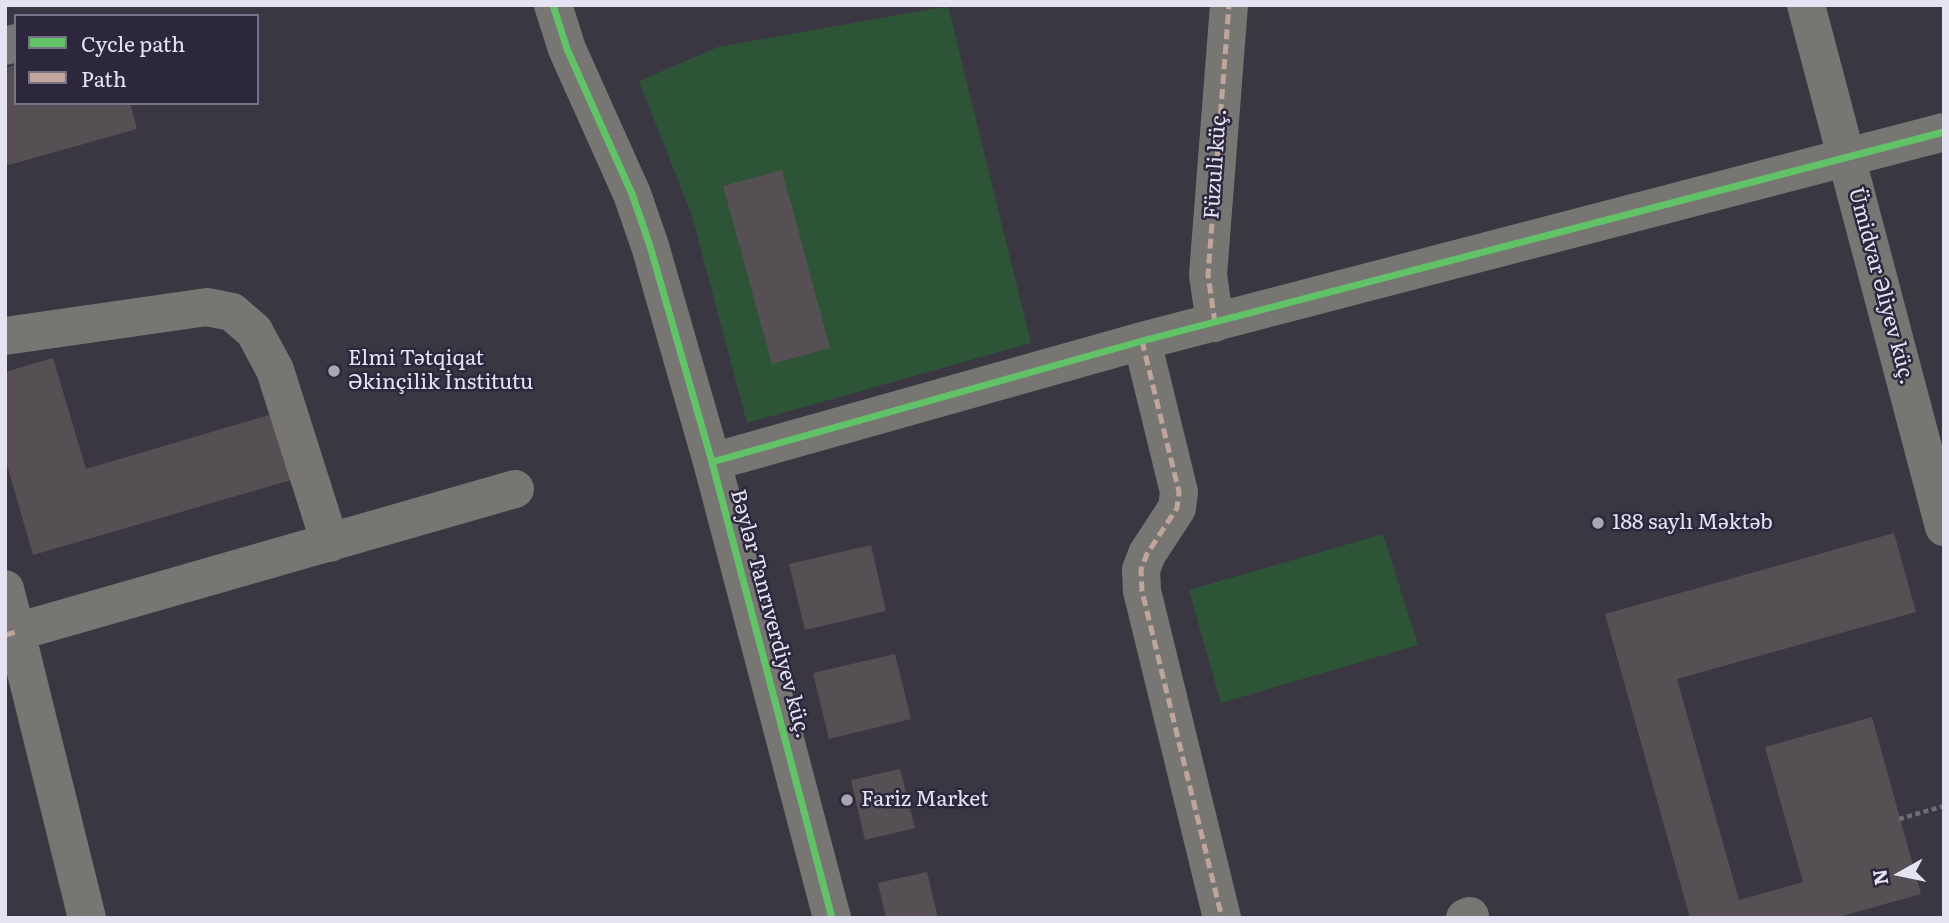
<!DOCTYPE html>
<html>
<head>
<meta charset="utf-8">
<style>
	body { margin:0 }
	#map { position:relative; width:1949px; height:923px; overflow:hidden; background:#3a3743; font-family:Literata,serif }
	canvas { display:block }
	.frame { position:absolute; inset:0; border:7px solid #e5e2f1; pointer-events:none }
	.legend { position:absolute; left:14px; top:14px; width:245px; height:91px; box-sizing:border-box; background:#2d273e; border:2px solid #777286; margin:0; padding:9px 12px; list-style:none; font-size:21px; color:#e5e2f1 }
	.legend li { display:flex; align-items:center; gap:14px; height:35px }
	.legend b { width:35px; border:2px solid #777286 }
	.north { position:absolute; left:1865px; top:839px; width:70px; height:70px; -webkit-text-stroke:5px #2d273e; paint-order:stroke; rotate:261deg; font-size:19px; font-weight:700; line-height:28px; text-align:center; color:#e5e2f1 }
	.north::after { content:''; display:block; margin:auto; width:24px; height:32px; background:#e5e2f1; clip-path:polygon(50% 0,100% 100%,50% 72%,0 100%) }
</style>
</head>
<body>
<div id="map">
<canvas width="1949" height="923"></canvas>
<div class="frame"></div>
<ul class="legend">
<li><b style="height:9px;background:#61c268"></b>Cycle path</li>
<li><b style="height:9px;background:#c0a59a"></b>Path</li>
</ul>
<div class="north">N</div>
</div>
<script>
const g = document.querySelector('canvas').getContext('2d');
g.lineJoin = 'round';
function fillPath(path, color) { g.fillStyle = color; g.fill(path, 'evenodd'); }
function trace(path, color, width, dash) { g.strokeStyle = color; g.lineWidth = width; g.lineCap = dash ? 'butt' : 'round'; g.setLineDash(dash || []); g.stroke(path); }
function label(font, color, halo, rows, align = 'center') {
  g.font = font + ' Literata,serif'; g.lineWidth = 5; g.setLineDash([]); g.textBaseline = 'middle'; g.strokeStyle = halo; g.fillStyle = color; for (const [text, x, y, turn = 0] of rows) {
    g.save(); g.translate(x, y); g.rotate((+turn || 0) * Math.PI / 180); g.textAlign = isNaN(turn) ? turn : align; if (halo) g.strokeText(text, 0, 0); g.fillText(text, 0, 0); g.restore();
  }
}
fillPath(new Path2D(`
	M 948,6 L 1031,343 L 747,423 L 692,216 L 639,81 L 718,47 Z
	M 1383,534 L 1418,645 L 1221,703 L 1189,590 Z`), '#2d5436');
fillPath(new Path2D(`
	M 16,65 L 16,103 L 130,103 L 137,129 L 5,166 L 5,68 Z
	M 782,170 L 830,348 L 772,364 L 723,186 Z
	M 53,358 L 86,469 L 286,410 L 305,476 L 33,555 L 5,458 L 5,372 Z
	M 1894,533 L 1916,612 L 1677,679 L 1739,900 L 1803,882 L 1765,747 L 1872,717 L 1921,894 L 1835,918 L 1690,918 L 1605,614 Z
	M 871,545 L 886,611 L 805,630 L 789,564 Z
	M 895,654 L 911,719 L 829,739 L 813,673 Z
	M 900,769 L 915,828 L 865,840 L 851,780 Z
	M 927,872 L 938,918 L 886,918 L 878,883 Z`), '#565054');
trace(new Path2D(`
	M 1899,819 L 1944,806`), '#706e71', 4.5, [5, 3.5]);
trace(new Path2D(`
	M 553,5 L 567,49 L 632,194 L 650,246 L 712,462 L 832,918
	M 1806,5 L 1944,527
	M 5,46 L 16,43
	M 1215,323 L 1208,275 L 1229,5
	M 5,336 L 207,307 L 232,312 L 254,331 L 275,370 L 330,543
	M 1142,341 L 1179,492 L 1177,508 L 1147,554 L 1141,570 L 1142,591 L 1222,918
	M 712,462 L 1142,341 L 1944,132
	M 5,589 L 16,632
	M 87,918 L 16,632 L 515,489
	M 1465,918 L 1470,916`), '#787673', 38);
trace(new Path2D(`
	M 1215,323 L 1208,275 L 1229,5
	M 1142,341 L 1179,492 L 1177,508 L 1147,554 L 1141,570 L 1142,591 L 1222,918
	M 5,635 L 16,632`), '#c0a59a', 5, [10, 5]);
trace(new Path2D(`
	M 553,5 L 567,49 L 632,194 L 650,246 L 712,462 L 832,918
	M 712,462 L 1142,341 L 1944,132`), '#61c268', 7);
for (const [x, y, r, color] of [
	[334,371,7,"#a9a6b4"],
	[1598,523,7,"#a9a6b4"],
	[847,800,7,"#a9a6b4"]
]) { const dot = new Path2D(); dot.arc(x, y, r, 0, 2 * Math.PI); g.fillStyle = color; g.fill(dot); trace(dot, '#2d273e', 2.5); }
label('21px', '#e5e2f1', '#2d273e', [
	["Füzuli küç.",1216,164,-86],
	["Ümidvar Əliyev küç.",1881,286,75],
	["Bəylər Tanrıverdiyev küç.",770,614,75]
]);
label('21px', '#e5e2f1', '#2d273e', [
	["Elmi Tətqiqat",348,359],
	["Əkinçilik İnstitutu",348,383],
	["188 saylı Məktəb",1612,523],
	["Fariz Market",861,800]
], 'left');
</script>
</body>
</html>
